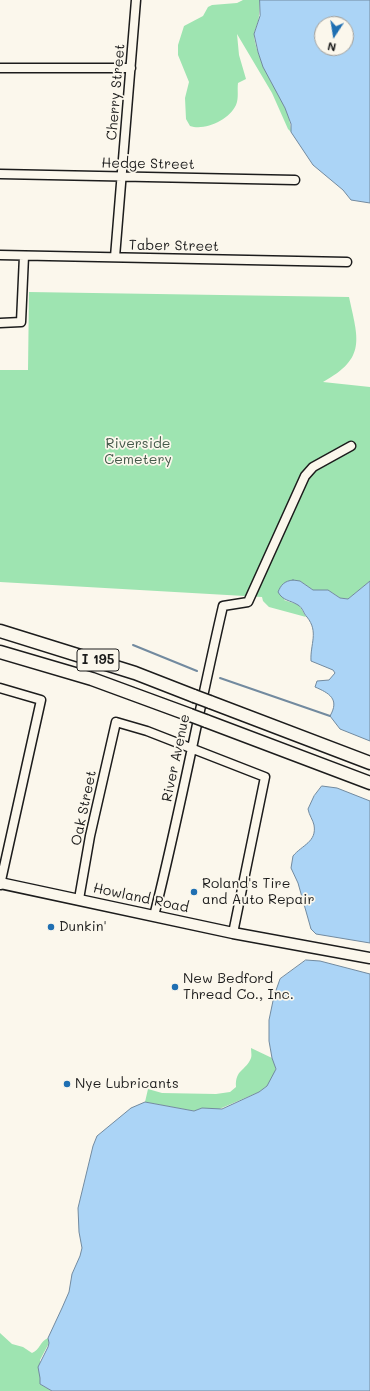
<!DOCTYPE html>
<html>
<head>
<meta charset="utf-8">
<style>
	body { margin:0 }
	#map { position:relative; width:370px; height:1391px; overflow:hidden; background:#fbf7ec; font-family:Mali,sans-serif }
	canvas { display:block }
	.north { position:absolute; left:314px; top:16px; width:40px; height:40px; box-sizing:border-box; background:#fbf7ec; border:1px solid #a29f99; border-radius:50%; rotate:192deg; font-size:11px; font-weight:700; line-height:16px; text-align:center; color:#1c1c1c }
	.north::after { content:''; display:block; margin:auto; width:14px; height:18px; background:#1f6fb2; clip-path:polygon(50% 0,100% 100%,50% 72%,0 100%) }
</style>
</head>
<body>
<div id="map">
<canvas width="370" height="1391"></canvas>
<div class="north">N</div>
</div>
<script>
const g = document.querySelector('canvas').getContext('2d');
g.lineJoin = 'round';
function fillPath(path, color) { g.fillStyle = color; g.fill(path, 'evenodd'); }
function trace(path, color, width, dash) { g.strokeStyle = color; g.lineWidth = width; g.lineCap = dash ? 'butt' : 'round'; g.setLineDash(dash || []); g.stroke(path); }
function label(font, color, halo, rows, align = 'center') {
  g.font = font + ' Mali,sans-serif'; g.lineWidth = 3.5; g.setLineDash([]); g.textBaseline = 'middle'; g.strokeStyle = halo; g.fillStyle = color; for (const [text, x, y, turn = 0] of rows) {
    g.save(); g.translate(x, y); g.rotate((+turn || 0) * Math.PI / 180); g.textAlign = isNaN(turn) ? turn : align; if (halo) g.strokeText(text, 0, 0); g.fillText(text, 0, 0); g.restore();
  }
}
fillPath(new Path2D(`
	M 243,0 L 260,0 C 259,5 260,10 259,15 C 259,23 254,29 254,36 C 258,70 290,98 291,132 L 288,129 L 272,93 L 237,34 L 239,55 L 246,79 L 238,83 C 237,90 239,98 236,105 C 229,120 205,131 190,126 L 186,119 L 185,98 L 189,82 L 178,55 L 178,45 L 184,26 L 203,16 L 208,7 L 212,5 L 237,3 Z
	M 29,292 L 349,297 C 358,339 367,358 323,382 L 370,387 L 370,581 L 348,599 L 340,598 L 328,590 L 313,590 L 300,581 L 284,600 L 299,605 L 306,617 L 269,607 L 263,601 L 262,597 L 0,582 L 0,370 L 28,370 Z
	M 251,1048 L 272,1058 L 276,1065 L 275,1074 L 267,1086 L 259,1092 L 217,1110 L 202,1108 L 194,1111 L 145,1102 L 148,1089 L 162,1093 L 216,1094 L 230,1092 L 236,1087 C 235,1069 246,1071 251,1058 C 252,1056 251,1051 251,1048 Z
	M 0,1333 L 12,1344 L 23,1347 L 32,1353 C 40,1350 40,1341 48,1338 L 49,1343 L 40,1360 L 40,1384 L 52,1391 L 0,1391 Z`), '#9ee4b1');
const water = new Path2D(`
	M 260,0 L 370,0 L 370,203 L 351,200 L 343,190 L 313,165 L 291,132 L 291,124 L 285,108 L 263,67 L 258,52 L 254,34 L 260,16 ZM 322,24 L 346,24 L 346,48 L 322,48 Z
	M 293,580 L 300,581 L 313,590 L 328,590 L 340,598 L 348,599 L 370,581 L 370,741 L 340,729 L 330,716 C 340,699 329,693 315,687 L 317,681 L 329,680 L 335,673 L 333,670 L 311,661 C 310,644 319,632 307,617 C 303,613 303,608 298,605 C 290,600 283,601 278,592 C 281,585 284,581 293,580 Z
	M 322,786 L 337,788 L 370,801 L 370,943 L 316,934 L 311,929 L 298,883 L 291,868 L 293,856 C 302,845 317,842 314,825 C 313,820 309,815 308,809 L 314,796 Z
	M 306,960 L 320,961 L 370,974 L 370,1391 L 52,1391 L 40,1384 L 40,1378 L 38,1367 L 48,1347 L 49,1343 L 48,1338 L 62,1308 L 69,1292 L 72,1274 L 80,1256 L 82,1248 L 79,1232 L 78,1208 L 93,1146 L 97,1136 L 131,1108 L 145,1102 L 194,1111 L 202,1108 L 222,1109 L 259,1092 L 267,1086 L 276,1069 L 272,1058 L 269,1041 L 269,1020 L 274,996 L 280,979 Z`);
fillPath(water, '#abd4f6');
trace(water, '#728a9f', 1);
trace(new Path2D(`
	M 133,645 L 197,671
	M 220,678 L 330,716`), '#728a9f', 2);
const minor = new Path2D(`
	M 0,68 L 131,68
	M 0,174 L 295,180
	M 0,255 L 347,262
	M 115,257 L 136,0
	M 0,323 L 21,322 L 24,256
	M 0,688 L 41,700 L 0,885
	M 79,899 L 90,836 L 116,722 L 147,731 L 265,777 L 233,933
	M 154,916 C 180,813 199,709 223,606 L 248,602 L 305,476 L 313,467 L 351,446`);
const major = new Path2D(`
	M 0,883 L 233,933 L 370,958`);
const highway = new Path2D(`
	M 0,631 L 135,673 L 194,696
	M 0,652 L 92,679 L 190,715
	M 210,702 L 370,763
	M 206,721 L 370,783`);
trace(minor, '#1c1c1c', 11);
trace(major, '#1c1c1c', 13);
trace(highway, '#1c1c1c', 15);
trace(minor, '#fbf7ec', 8);
trace(major, '#fbf7ec', 10);
trace(highway, '#fbf7ec', 12);
const highwayBridge = new Path2D(`
	M 194,696 L 210,702
	M 190,715 L 206,721`);
trace(highwayBridge, '#1c1c1c', 15, []);
trace(highwayBridge, '#fbf7ec', 12);
for (const [x, y, r, color] of [
	[194,892,4,"#1f6fb2"],
	[51,927,4,"#1f6fb2"],
	[175,987,4,"#1f6fb2"],
	[67,1084,4,"#1f6fb2"]
]) { const dot = new Path2D(); dot.arc(x, y, r, 0, 2 * Math.PI); g.fillStyle = color; g.fill(dot); trace(dot, '#fbf7ec', 1.5); }
for (const [x, y, w] of [
	[98,660,42]
]) { const box = new Path2D(); box.roundRect(x - w / 2, y - 11, w, 22, 3); g.fillStyle = '#fbf7ec'; g.fill(box); trace(box, '#1c1c1c', 1); }
label('bold 13px', '#1c1c1c', null, [
	["I 195",98,660]
]);
label('14px', '#1c1c1c', '#fbf7ec', [
	["Cherry Street",116,92,-85],
	["Hedge Street",148,164,1],
	["Taber Street",174,246,1],
	["River Avenue",176,758,-78],
	["Oak Street",84,808,-78],
	["Howland Road",141,898,12]
]);
label('14px', '#435849', '#fbf7ec', [
	["Riverside",138,444],
	["Cemetery",138,460]
]);
label('14px', '#1c1c1c', '#fbf7ec', [
	["Roland's Tire",202,884],
	["and Auto Repair",202,900],
	["Dunkin'",59,927],
	["New Bedford",183,979],
	["Thread Co., Inc.",183,995],
	["Nye Lubricants",75,1084]
], 'left');
</script>
</body>
</html>
